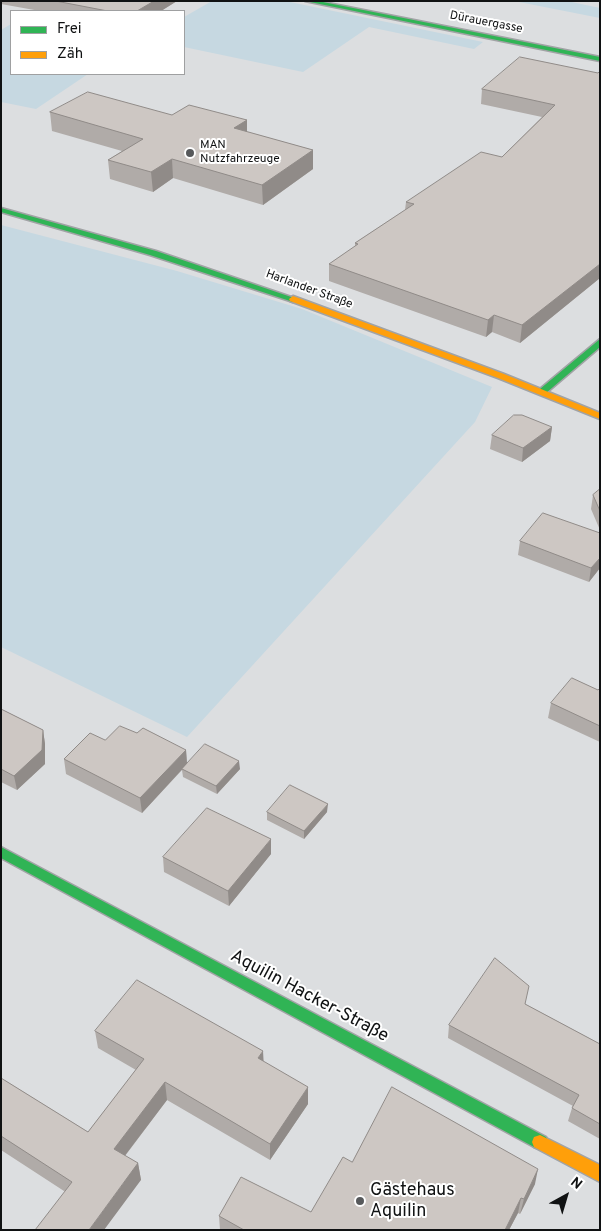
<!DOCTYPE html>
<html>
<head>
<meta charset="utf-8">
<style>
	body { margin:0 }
	#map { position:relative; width:601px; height:1231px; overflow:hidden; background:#dcdee0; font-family:Overpass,sans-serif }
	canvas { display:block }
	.frame { position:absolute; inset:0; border:2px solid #101213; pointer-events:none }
	.legend { position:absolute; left:10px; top:10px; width:175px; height:65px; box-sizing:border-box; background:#fff; border:1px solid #9fa0a1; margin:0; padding:6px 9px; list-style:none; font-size:15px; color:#101213 }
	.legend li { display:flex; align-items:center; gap:10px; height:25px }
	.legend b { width:25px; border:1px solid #9fa0a1 }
	.north { position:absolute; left:541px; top:1171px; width:50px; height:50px; -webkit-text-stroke:4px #fff; paint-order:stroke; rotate:39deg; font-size:14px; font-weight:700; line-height:20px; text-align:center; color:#101213 }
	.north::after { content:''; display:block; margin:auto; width:18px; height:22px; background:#101213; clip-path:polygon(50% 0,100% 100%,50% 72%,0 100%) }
</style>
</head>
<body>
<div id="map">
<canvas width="601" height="1231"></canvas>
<div class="frame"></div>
<ul class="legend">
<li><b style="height:6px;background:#30b455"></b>Frei</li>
<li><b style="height:6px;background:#ff9f0a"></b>Zäh</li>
</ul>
<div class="north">N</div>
</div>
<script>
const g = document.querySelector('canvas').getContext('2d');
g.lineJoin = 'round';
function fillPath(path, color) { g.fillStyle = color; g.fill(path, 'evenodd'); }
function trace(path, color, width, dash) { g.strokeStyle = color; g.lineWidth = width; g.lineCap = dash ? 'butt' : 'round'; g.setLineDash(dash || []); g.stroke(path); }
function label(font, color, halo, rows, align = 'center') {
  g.font = font + ' Overpass,sans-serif'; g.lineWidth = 4; g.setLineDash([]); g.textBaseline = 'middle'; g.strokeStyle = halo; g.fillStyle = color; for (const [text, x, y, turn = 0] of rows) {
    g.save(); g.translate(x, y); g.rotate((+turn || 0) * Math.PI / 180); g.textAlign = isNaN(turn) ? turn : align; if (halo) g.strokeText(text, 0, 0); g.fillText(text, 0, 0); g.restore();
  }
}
fillPath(new Path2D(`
	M 212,1 L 285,1 L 483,42 L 474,49 L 369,27 L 303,72 L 184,47 L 184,17 Z
	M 514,1 L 567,1 L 600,8 L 600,18 Z
	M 11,24 L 11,74 L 88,74 L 36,109 L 1,102 L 1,30 Z
	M 1,225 L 177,271 L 302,309 L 492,387 L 475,422 L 187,737 L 1,647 Z`), '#c6d8e1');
const fast = new Path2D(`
	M 305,1 L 318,1 L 600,57 L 600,61 Z
	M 1,208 L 156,251 L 297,299 L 293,302 L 290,301 L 150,255 L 1,212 Z
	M 600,339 L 600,347 L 546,393 L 540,393 L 540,389 Z
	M 1,847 L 546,1137 L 548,1142 L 546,1147 L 540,1149 L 534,1147 L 1,858 Z`);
const slow = new Path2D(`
	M 293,296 L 504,374 L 600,413 L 600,419 L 498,378 L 290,301 L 289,299 Z
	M 540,1135 L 600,1165 L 600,1182 L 534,1147 L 532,1142 L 534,1137 Z`);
trace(fast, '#a1a3a5', 3);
trace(slow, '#a1a3a5', 3);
fillPath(fast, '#30b455');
fillPath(slow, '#ff9f0a');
fillPath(new Path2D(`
	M 1,1 L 177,1 L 161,11 L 40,11 L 1,4 Z
	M 600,71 L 600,278 L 520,343 L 492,332 L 486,337 L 329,281 L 329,264 L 355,247 L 355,243 L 405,210 L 406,202 L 502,157 L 542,117 L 481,104 L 482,89 L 598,73 Z
	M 50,112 L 172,115 L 247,120 L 247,132 L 313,150 L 313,169 L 263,205 L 173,178 L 153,192 L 110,179 L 108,160 L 122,151 L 52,131 Z
	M 552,427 L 550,441 L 522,462 L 490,449 L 492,435 Z
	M 600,489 L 600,530 L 591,509 L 593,495 Z
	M 600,533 L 600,568 L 589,582 L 518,555 L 520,541 Z
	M 600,688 L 600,742 L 548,718 L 551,703 L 598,690 Z
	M 1,709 L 43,730 L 45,744 L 45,764 L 17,790 L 1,782 Z
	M 137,733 L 186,750 L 187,763 L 240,769 L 217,794 L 183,777 L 182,770 L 142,813 L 66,774 L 64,759 L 105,740 Z
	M 267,812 L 327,812 L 304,839 L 267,820 Z
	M 271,854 L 229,906 L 164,872 L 163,857 Z
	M 525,1004 L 600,1044 L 600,1139 L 568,1121 L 572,1108 L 573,1106 L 448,1038 L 449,1025 Z
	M 95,1031 L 264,1062 L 308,1104 L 270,1160 L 167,1100 L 125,1156 L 138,1163 L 141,1180 L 64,1191 L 1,1150 L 1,1078 L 88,1132 L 136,1070 L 98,1048 Z
	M 352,1162 L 535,1184 L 520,1214 L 518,1213 L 509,1230 L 220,1230 L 219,1216 L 311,1212 Z`), '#b0aba8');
fillPath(new Path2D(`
	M 154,1 L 177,1 L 161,11 L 137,11 Z
	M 247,120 L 247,139 L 234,128 Z
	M 313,150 L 313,169 L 263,205 L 262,185 Z
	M 172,159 L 173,178 L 153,192 L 151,172 Z
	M 600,264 L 600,278 L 520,343 L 522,325 Z
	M 494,315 L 492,332 L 486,337 L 488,320 Z
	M 552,427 L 550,441 L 522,462 L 523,448 Z
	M 600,558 L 600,568 L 589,582 L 591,568 Z
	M 43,730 L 45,744 L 45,764 L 17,790 L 14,776 Z
	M 186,750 L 187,764 L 142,813 L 140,798 Z
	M 239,761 L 240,769 L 217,794 L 216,786 Z
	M 328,804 L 327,812 L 304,839 L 304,831 Z
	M 271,839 L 271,854 L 229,906 L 228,891 Z
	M 263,1051 L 264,1068 L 258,1058 Z
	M 165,1082 L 167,1100 L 117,1166 L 114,1149 Z
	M 308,1087 L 308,1104 L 270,1160 L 270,1144 Z
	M 138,1163 L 141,1180 L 104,1230 L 89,1230 Z
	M 538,1169 L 535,1184 L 520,1214 L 524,1199 Z
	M 521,1198 L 518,1213 L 509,1230 L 505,1230 Z`), '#908b88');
const building = new Path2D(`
	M 56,1 L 154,1 L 137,11 L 108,11 Z
	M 520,57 L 598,73 L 600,71 L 600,264 L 522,325 L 494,315 L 488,320 L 329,264 L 358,244 L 355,243 L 414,204 L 406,202 L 481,152 L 502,157 L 555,105 L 482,89 Z
	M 88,92 L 172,115 L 189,105 L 247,120 L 234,128 L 313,150 L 262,185 L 172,159 L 151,172 L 108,160 L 143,139 L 50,112 Z
	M 514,415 L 522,415 L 552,427 L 523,448 L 492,435 Z
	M 600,489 L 600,511 L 593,495 Z
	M 543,513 L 600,533 L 600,558 L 591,568 L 520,541 Z
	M 572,678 L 598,690 L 600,688 L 600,726 L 551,703 Z
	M 1,709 L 43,730 L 42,750 L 14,776 L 1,769 Z
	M 120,726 L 137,733 L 143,728 L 186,750 L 140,798 L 64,759 L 90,733 L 105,740 Z
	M 205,744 L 239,761 L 216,786 L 182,769 Z
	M 290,785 L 328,804 L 304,831 L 267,812 Z
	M 207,808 L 271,839 L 228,891 L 163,857 Z
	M 495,958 L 529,986 L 525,1004 L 600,1044 L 600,1124 L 572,1108 L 579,1095 L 449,1025 Z
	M 137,980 L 263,1051 L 258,1058 L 308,1087 L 270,1144 L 165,1082 L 114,1149 L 138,1163 L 89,1230 L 35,1230 L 72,1182 L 1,1136 L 1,1078 L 88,1132 L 144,1059 L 95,1031 Z
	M 392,1087 L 538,1169 L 524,1199 L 521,1198 L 505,1230 L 244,1230 L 219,1216 L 241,1177 L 311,1212 L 343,1157 L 352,1162 Z`);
fillPath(building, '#cdc7c3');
trace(building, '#908b88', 1);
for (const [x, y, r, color] of [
	[190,153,5,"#57595b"],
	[360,1201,5,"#57595b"]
]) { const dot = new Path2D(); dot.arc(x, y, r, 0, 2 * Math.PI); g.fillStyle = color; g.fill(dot); trace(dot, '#fff', 2); }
label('12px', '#101213', '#fff', [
	["Dürauergasse",486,23,11],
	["Harlander Straße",309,290,20]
]);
label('12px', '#101213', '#fff', [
	["MAN",200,146],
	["Nutzfahrzeuge",200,160]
], 'left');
label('18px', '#101213', '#fff', [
	["Aquilin Hacker-Straße",309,997,28]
]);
label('18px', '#101213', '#fff', [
	["Gästehaus",370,1191],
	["Aquilin",370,1212]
], 'left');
</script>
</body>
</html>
